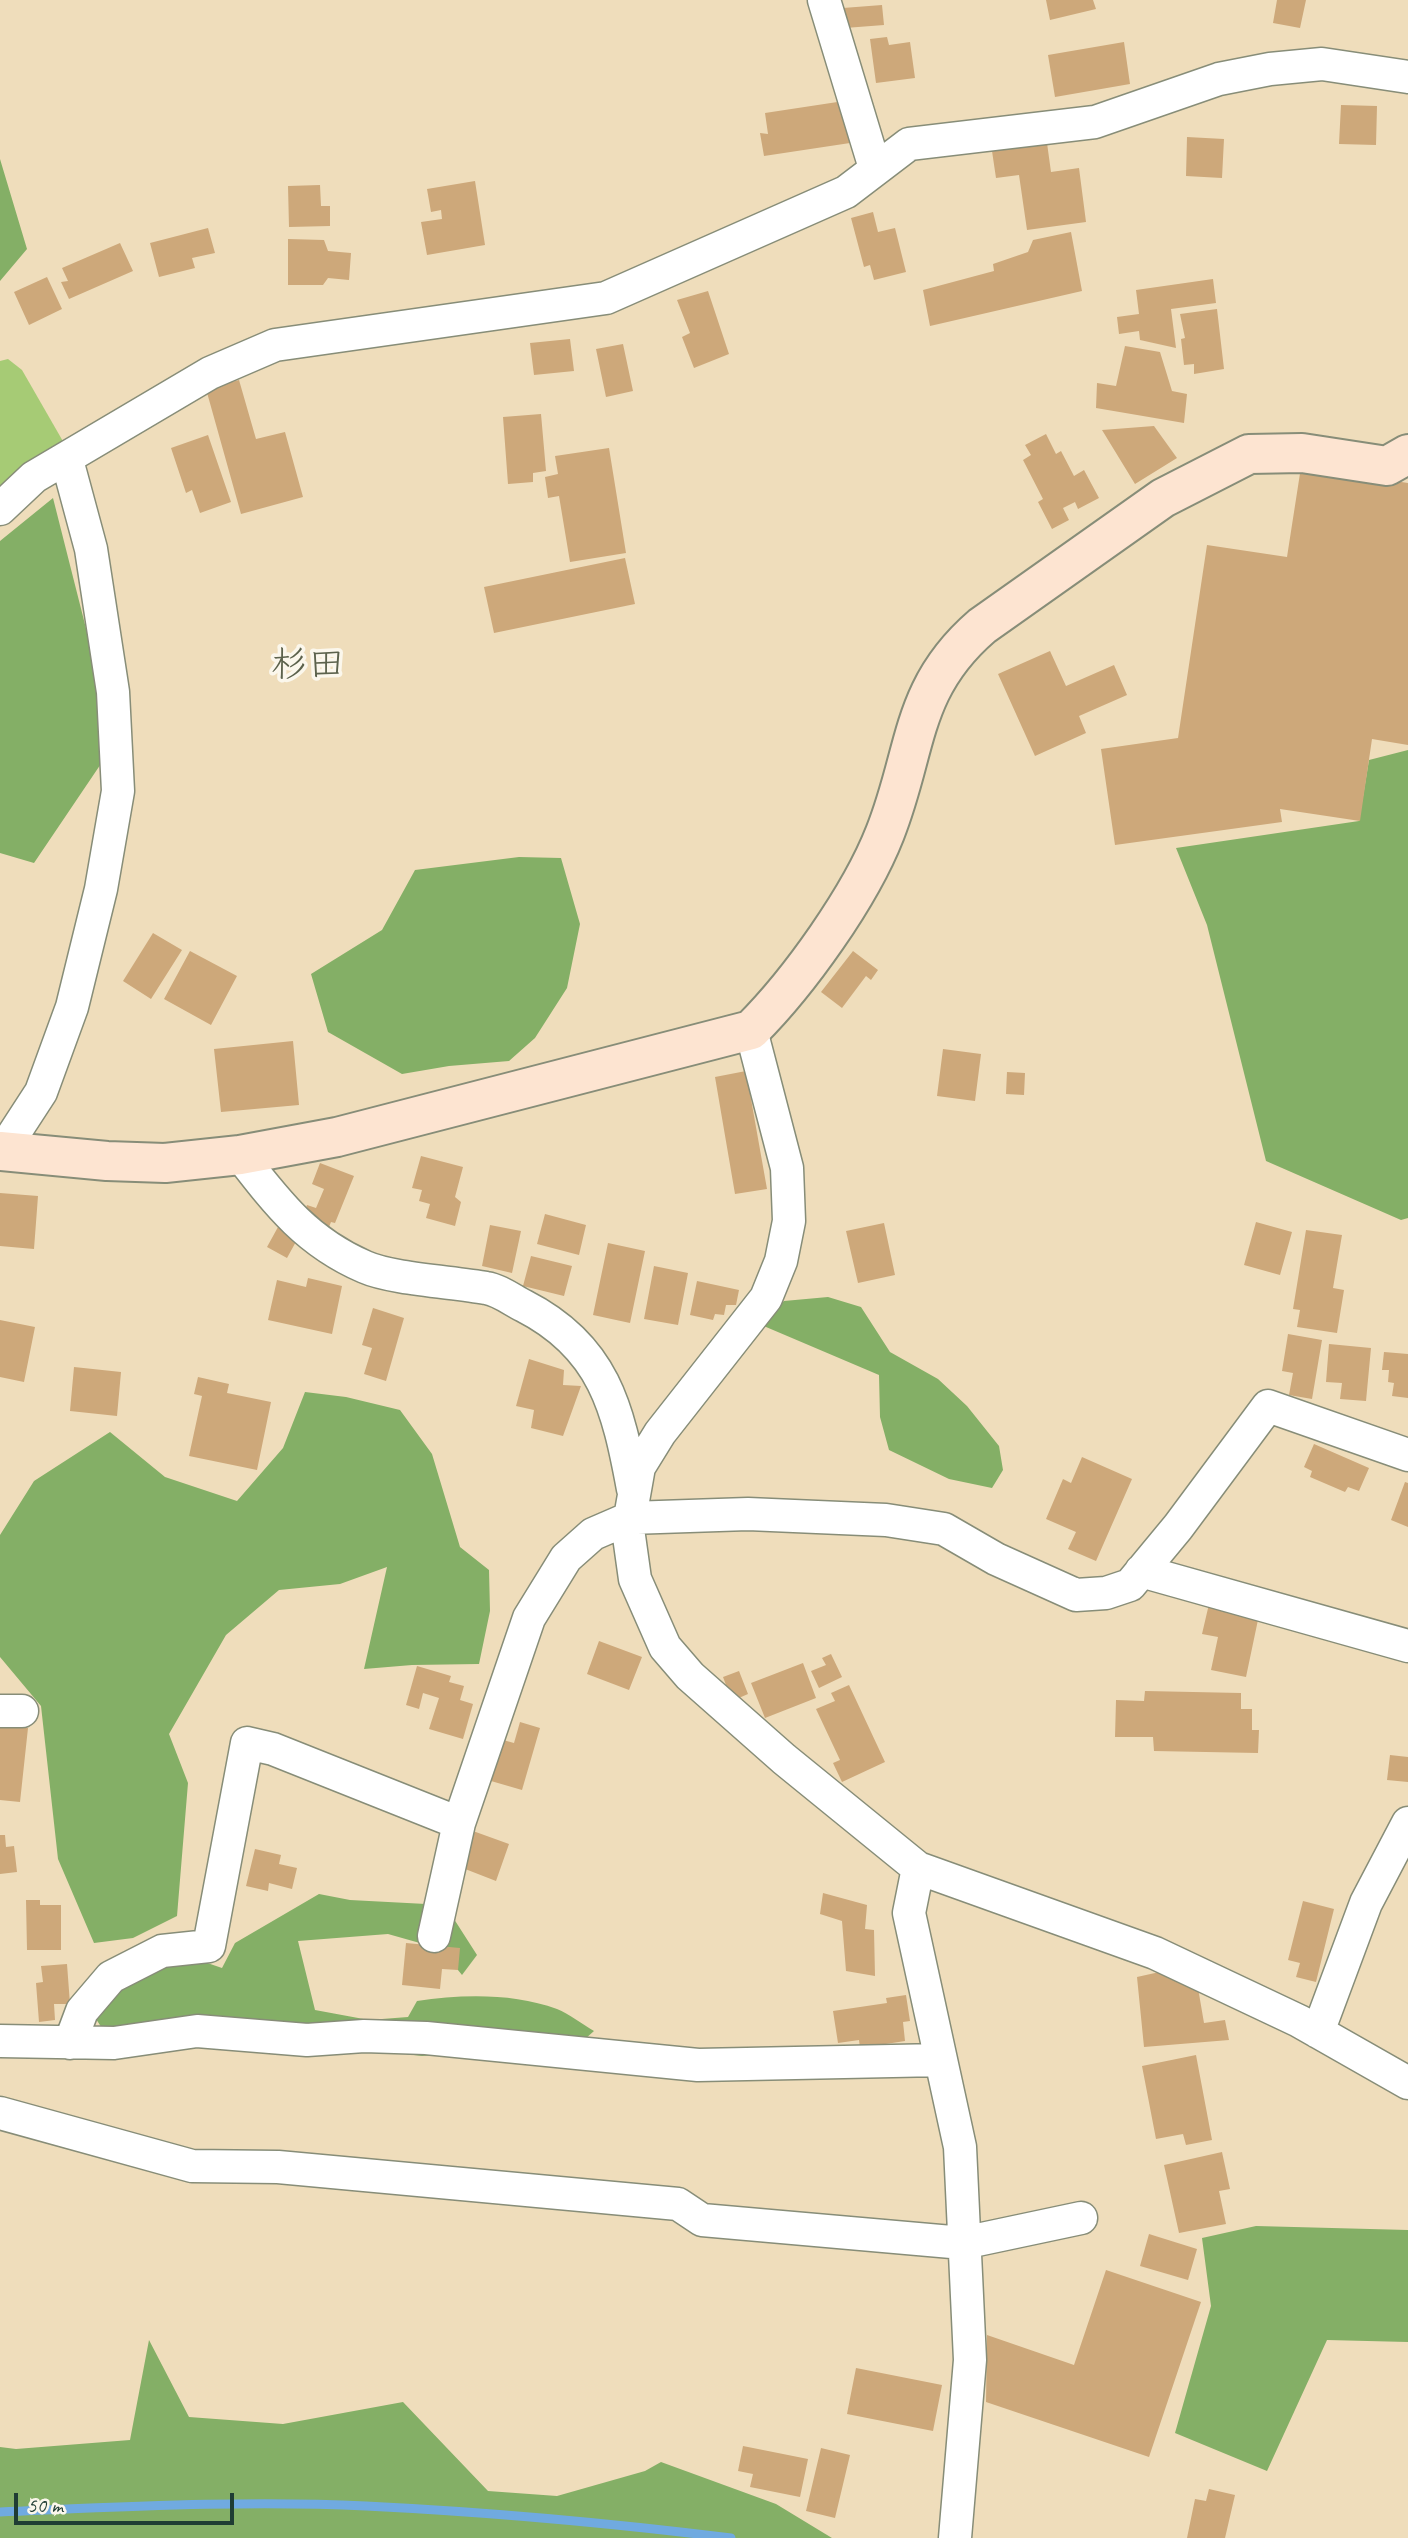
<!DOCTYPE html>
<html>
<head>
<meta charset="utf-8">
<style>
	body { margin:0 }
	#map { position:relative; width:1408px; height:2538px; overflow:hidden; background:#efddbb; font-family:Caveat,sans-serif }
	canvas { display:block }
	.scale { position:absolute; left:14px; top:2493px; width:220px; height:32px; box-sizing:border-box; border:4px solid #1f3d34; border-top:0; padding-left:9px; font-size:21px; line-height:24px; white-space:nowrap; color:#1f3d34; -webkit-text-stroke:5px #fbf7ec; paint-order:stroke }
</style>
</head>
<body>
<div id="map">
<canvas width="1408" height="2538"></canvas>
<div class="scale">50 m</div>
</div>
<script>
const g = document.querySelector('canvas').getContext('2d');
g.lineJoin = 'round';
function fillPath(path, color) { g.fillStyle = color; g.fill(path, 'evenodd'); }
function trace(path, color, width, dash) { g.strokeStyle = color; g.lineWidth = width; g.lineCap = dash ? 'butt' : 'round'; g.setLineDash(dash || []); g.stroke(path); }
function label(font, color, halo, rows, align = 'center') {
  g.font = font + ' Caveat,"Klee One",sans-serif'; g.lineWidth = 7; g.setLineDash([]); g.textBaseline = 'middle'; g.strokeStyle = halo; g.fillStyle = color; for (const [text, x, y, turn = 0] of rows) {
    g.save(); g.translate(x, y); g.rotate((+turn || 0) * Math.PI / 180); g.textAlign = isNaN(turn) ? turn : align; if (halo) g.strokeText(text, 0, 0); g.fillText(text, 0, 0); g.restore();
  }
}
fillPath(new Path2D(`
	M 8,359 L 22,370 L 72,457 L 0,517 L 0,361 Z`), '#a6cb75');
fillPath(new Path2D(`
	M 0,159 L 27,249 L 0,281 Z
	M 53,498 L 115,743 L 34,863 L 0,853 L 0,541 Z
	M 1408,750 L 1408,1218 L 1401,1220 L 1266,1161 L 1207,925 L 1176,848 L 1359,821 L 1369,760 Z
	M 519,857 L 561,858 L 580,924 L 567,988 L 535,1038 L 509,1061 L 449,1066 L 402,1074 L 328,1032 L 311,974 L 382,930 L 415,870 Z
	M 828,1297 L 861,1307 L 890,1352 L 938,1379 L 967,1406 L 999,1446 L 1003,1470 L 992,1488 L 949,1479 L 889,1450 L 880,1417 L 879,1375 L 759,1324 L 784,1301 Z
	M 305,1392 L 346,1397 L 400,1410 L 432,1454 L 460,1547 L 489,1570 L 490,1611 L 479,1664 L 412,1665 L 364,1669 L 387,1567 L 340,1584 L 279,1590 L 226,1635 L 169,1734 L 188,1783 L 177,1916 L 133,1938 L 94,1943 L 58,1859 L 41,1706 L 0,1657 L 0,1535 L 34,1481 L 110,1432 L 165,1477 L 237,1501 L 283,1448 Z
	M 319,1894 L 350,1900 L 445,1905 L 477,1955 L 462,1975 L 441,1949 L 388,1934 L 298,1941 L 315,2010 L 369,2020 L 408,2017 L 417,2001 C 462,1994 514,1993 557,2009 C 569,2014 582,2024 594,2031 L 567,2055 L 490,2051 L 422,2056 L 356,2048 L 109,2039 L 96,2019 L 128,1972 L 175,1952 L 222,1968 L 235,1943 Z
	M 1256,2226 L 1408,2230 L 1408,2342 L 1327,2340 L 1267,2471 L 1175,2433 L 1211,2306 L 1202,2238 Z
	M 149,2340 L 189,2417 L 283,2424 L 403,2402 L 488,2491 L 557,2496 L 645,2471 L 661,2462 L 776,2504 L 832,2538 L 0,2538 L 0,2447 L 16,2449 L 130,2440 Z`), '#84af66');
trace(new Path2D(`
	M 0,2512 C 121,2507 245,2500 366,2506 C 488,2512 610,2523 731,2538`), '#70aae0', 9);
fillPath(new Path2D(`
	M 1046,0 L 1093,0 L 1096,9 L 1050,20 Z
	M 1277,0 L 1306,0 L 1300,28 L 1273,23 Z
	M 882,5 L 884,25 L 845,28 L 843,8 Z
	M 887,37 L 889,45 L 910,42 L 915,78 L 876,83 L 870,39 Z
	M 1124,42 L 1130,84 L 1055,97 L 1048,55 Z
	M 844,101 L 850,143 L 764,156 L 760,133 L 768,134 L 765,113 Z
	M 1341,105 L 1377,106 L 1376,145 L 1339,144 Z
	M 1187,137 L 1224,139 L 1222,178 L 1186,176 Z
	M 1047,143 L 1051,172 L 1079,168 L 1086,222 L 1027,230 L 1019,175 L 996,178 L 992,151 Z
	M 475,181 L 485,245 L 427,255 L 421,222 L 442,219 L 441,210 L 431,212 L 427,189 Z
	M 320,185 L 321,206 L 330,206 L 330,226 L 289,227 L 288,186 Z
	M 873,212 L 878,232 L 895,228 L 906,272 L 874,280 L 870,265 L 864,267 L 851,218 Z
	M 208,228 L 215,253 L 192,258 L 195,268 L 159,277 L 150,243 Z
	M 1071,232 L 1082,291 L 930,326 L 923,290 L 994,271 L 993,264 L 1028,252 L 1033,240 Z
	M 288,239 L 324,240 L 328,251 L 351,253 L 349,280 L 328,278 L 323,285 L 288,285 Z
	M 120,243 L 133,271 L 69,299 L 61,282 L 68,281 L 62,268 Z
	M 47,277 L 62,309 L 29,325 L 14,292 Z
	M 1213,279 L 1216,303 L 1171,309 L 1176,348 L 1140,340 L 1139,331 L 1119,334 L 1117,317 L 1139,314 L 1136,290 Z
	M 708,291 L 729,354 L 694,368 L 682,337 L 690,333 L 677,300 Z
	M 1217,309 L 1224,369 L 1194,374 L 1194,364 L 1184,365 L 1181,339 L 1185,338 L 1180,314 Z
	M 570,339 L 574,371 L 534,375 L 530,343 Z
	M 623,344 L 633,391 L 606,397 L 596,349 Z
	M 1125,346 L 1160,352 L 1172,391 L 1187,394 L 1184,423 L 1096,408 L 1097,383 L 1116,386 Z
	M 239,380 L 256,439 L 285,432 L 303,497 L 241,514 L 206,389 Z
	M 541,414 L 546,471 L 533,473 L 533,482 L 508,484 L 503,417 Z
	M 1154,426 L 1177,458 L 1135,484 L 1102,430 Z
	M 1046,434 L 1056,454 L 1061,451 L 1074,476 L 1084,470 L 1099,498 L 1078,509 L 1075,502 L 1063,508 L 1069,520 L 1052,529 L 1038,502 L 1043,499 L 1023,460 L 1031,455 L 1025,445 Z
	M 208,435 L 231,502 L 200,513 L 192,490 L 186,493 L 171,448 Z
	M 609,448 L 626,553 L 570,562 L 559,496 L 548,498 L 545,477 L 558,474 L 555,456 Z
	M 1301,467 L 1408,483 L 1408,745 L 1372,739 L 1360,821 L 1280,809 L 1282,822 L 1115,845 L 1101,749 L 1178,738 L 1207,545 L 1287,557 Z
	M 625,558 L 635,604 L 494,633 L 484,587 Z
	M 1050,651 L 1066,686 L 1114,665 L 1127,695 L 1079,716 L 1086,733 L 1035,756 L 998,674 Z
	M 153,933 L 182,950 L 151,999 L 123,981 Z
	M 190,951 L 237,976 L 211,1025 L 164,999 Z
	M 853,951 L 878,970 L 871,980 L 866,976 L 842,1008 L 821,992 Z
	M 293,1041 L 299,1105 L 221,1112 L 214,1049 Z
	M 943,1049 L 981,1054 L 975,1101 L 937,1096 Z
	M 746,1071 L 767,1189 L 735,1194 L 715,1077 Z
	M 1007,1072 L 1025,1073 L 1024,1095 L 1006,1094 Z
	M 421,1156 L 463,1167 L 455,1197 L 461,1202 L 455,1226 L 426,1218 L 430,1204 L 419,1201 L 422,1190 L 412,1188 Z
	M 320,1163 L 354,1176 L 335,1223 L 331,1222 L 329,1227 L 303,1217 L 307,1205 L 316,1208 L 324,1189 L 312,1184 Z
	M 0,1193 L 38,1196 L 34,1249 L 0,1246 Z
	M 545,1214 L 586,1225 L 579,1255 L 537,1244 Z
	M 1256,1222 L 1292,1232 L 1280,1275 L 1244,1265 Z
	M 884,1223 L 895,1275 L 858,1283 L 846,1231 Z
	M 490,1225 L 521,1231 L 512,1273 L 482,1266 Z
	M 278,1227 L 298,1238 L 287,1258 L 267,1247 Z
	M 1306,1230 L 1342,1235 L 1333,1288 L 1344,1290 L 1337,1333 L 1297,1327 L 1300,1310 L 1293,1309 Z
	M 608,1243 L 645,1251 L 630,1323 L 593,1315 Z
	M 531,1256 L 572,1266 L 564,1296 L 523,1286 Z
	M 654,1266 L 688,1273 L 678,1325 L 644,1319 Z
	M 308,1278 L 342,1286 L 332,1334 L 268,1320 L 277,1280 L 306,1287 Z
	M 697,1281 L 739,1290 L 736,1305 L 726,1305 L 724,1315 L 715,1314 L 713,1320 L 690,1315 Z
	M 373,1308 L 404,1318 L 386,1381 L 364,1374 L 372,1348 L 362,1345 Z
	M 0,1320 L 35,1327 L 24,1382 L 0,1377 Z
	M 1288,1334 L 1322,1340 L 1312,1399 L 1289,1395 L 1293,1373 L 1282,1371 Z
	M 1329,1344 L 1371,1348 L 1366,1401 L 1340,1399 L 1342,1383 L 1326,1382 Z
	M 1384,1352 L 1408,1354 L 1408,1398 L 1392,1396 L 1394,1383 L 1388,1382 L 1389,1370 L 1382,1370 Z
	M 529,1359 L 564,1370 L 563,1385 L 581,1386 L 563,1436 L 531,1428 L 534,1410 L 516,1406 Z
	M 74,1367 L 121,1372 L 117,1416 L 70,1411 Z
	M 198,1377 L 229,1384 L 227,1393 L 271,1402 L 257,1470 L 189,1456 L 202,1396 L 194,1394 Z
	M 1314,1444 L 1369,1468 L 1359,1491 L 1348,1487 L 1345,1492 L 1310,1477 L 1312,1471 L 1304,1467 Z
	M 1082,1457 L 1132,1479 L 1096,1561 L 1068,1549 L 1076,1532 L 1046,1519 L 1063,1479 L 1071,1483 Z
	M 1405,1482 L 1408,1483 L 1408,1527 L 1391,1520 Z
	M 1209,1604 L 1259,1615 L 1246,1677 L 1211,1670 L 1218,1637 L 1202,1634 Z
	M 599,1641 L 642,1657 L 629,1690 L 587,1674 Z
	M 831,1654 L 842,1677 L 819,1688 L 811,1671 L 826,1665 L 822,1658 Z
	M 803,1663 L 816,1698 L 765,1718 L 751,1683 Z
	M 417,1666 L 451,1676 L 449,1682 L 464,1686 L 460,1700 L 473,1704 L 463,1739 L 429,1729 L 439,1698 L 423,1693 L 419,1709 L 406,1705 Z
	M 739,1671 L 748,1694 L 732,1701 L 723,1677 Z
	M 849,1685 L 885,1762 L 842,1782 L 833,1763 L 840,1760 L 816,1709 L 835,1701 L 831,1693 Z
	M 1145,1691 L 1241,1693 L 1241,1709 L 1252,1709 L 1252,1730 L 1259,1730 L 1258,1753 L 1154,1751 L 1153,1737 L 1115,1737 L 1116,1700 L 1144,1701 Z
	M 520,1722 L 540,1728 L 522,1790 L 491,1781 L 503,1740 L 514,1743 Z
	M 0,1725 L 28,1728 L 20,1802 L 0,1800 Z
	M 1390,1755 L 1408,1757 L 1408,1782 L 1387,1780 Z
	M 473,1831 L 509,1844 L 496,1881 L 460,1867 Z
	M 0,1835 L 5,1835 L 6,1847 L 14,1846 L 17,1872 L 0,1874 Z
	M 255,1849 L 281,1855 L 279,1864 L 297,1868 L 292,1889 L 269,1883 L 268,1891 L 246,1886 Z
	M 823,1893 L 867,1905 L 865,1929 L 874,1930 L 875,1976 L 846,1971 L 842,1921 L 820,1914 Z
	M 26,1900 L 40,1900 L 40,1905 L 61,1905 L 61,1950 L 27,1950 Z
	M 1303,1901 L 1334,1909 L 1316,1982 L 1296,1977 L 1300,1963 L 1288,1960 Z
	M 406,1943 L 460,1948 L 458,1970 L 442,1969 L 440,1989 L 402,1985 Z
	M 67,1964 L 70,2004 L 54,2004 L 55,2020 L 39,2022 L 36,1983 L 43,1982 L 41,1966 Z
	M 1164,1971 L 1198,1988 L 1204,2023 L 1225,2020 L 1229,2040 L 1144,2047 L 1137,1977 Z
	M 906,1995 L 910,2021 L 903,2022 L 905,2041 L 860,2048 L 859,2040 L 838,2043 L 833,2011 L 887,2003 L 886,1998 Z
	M 1196,2055 L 1212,2140 L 1186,2145 L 1183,2134 L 1156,2139 L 1142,2066 Z
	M 1222,2152 L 1230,2189 L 1219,2191 L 1226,2224 L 1179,2233 L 1164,2165 Z
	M 1149,2234 L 1197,2249 L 1188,2280 L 1140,2266 Z
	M 1106,2270 L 1201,2302 L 1149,2457 L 986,2402 L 987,2335 L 1074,2365 Z
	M 856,2368 L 942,2385 L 933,2431 L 847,2414 Z
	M 743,2446 L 808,2459 L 800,2497 L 750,2487 L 753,2474 L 738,2471 Z
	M 821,2448 L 850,2455 L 835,2518 L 806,2511 Z
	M 1209,2489 L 1235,2495 L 1225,2538 L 1187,2538 L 1195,2499 L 1206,2501 Z`), '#cda87a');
const street = new Path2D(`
	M 824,0 L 875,168
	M 0,509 L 34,477 L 210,373 L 275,345 L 606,298 L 846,192 L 909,144 L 1095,122 L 1219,79 L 1270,69 L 1322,64 L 1408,77
	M 751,1030 L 787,1168 L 789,1221 L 781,1261 L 766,1298 L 660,1433 L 639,1467 L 628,1529 L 635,1579 L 665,1647 L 690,1676 L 784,1759 L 918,1868 L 909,1913 L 960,2147 L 970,2360 L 955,2538
	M 2,1152 L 41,1092 L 72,1007 L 101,889 L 118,791 L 113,692 L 91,549 L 67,460
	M 240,1155 C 278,1204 307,1242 365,1267 C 392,1279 454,1282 486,1288 C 499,1290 512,1300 524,1306 C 604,1347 618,1408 633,1489
	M 1141,1571 L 1408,1646
	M 0,1711 L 22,1711
	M 918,1868 L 1155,1953 L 1299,2021 L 1408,2083
	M 434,1936 L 459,1823 L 529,1618 L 566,1558 L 593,1534 L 630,1518 L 748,1514 L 886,1520 L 944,1529 L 996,1559 L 1076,1595 L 1106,1593 L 1130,1585 L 1178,1527 L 1268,1406 L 1408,1455
	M 1318,2032 L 1366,1903 L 1408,1823
	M 0,2041 L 114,2043 L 197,2031 L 307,2040 L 364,2036 L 426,2038 L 698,2065 L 941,2060
	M 70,2043 L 82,2011 L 111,1977 L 162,1951 L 209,1946 L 247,1743 L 273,1749 L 459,1823
	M 0,2113 L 192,2166 L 278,2167 L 678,2204 L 702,2220 L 963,2243 L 1081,2218`);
const secondary = new Path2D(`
	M 0,1151 L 107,1161 L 165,1163 L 240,1155 L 337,1137 L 751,1030 C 799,982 860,897 885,833 C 918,750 909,689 982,626 L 1163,498 L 1249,454 L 1302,453 L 1387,466 L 1408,454`);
trace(street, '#878d78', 35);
trace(secondary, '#878d78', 42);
trace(street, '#fff', 32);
trace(secondary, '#fde4d1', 38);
label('37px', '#5c624c', '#fbf7ec', [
	["杉田",308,666]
]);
</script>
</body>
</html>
